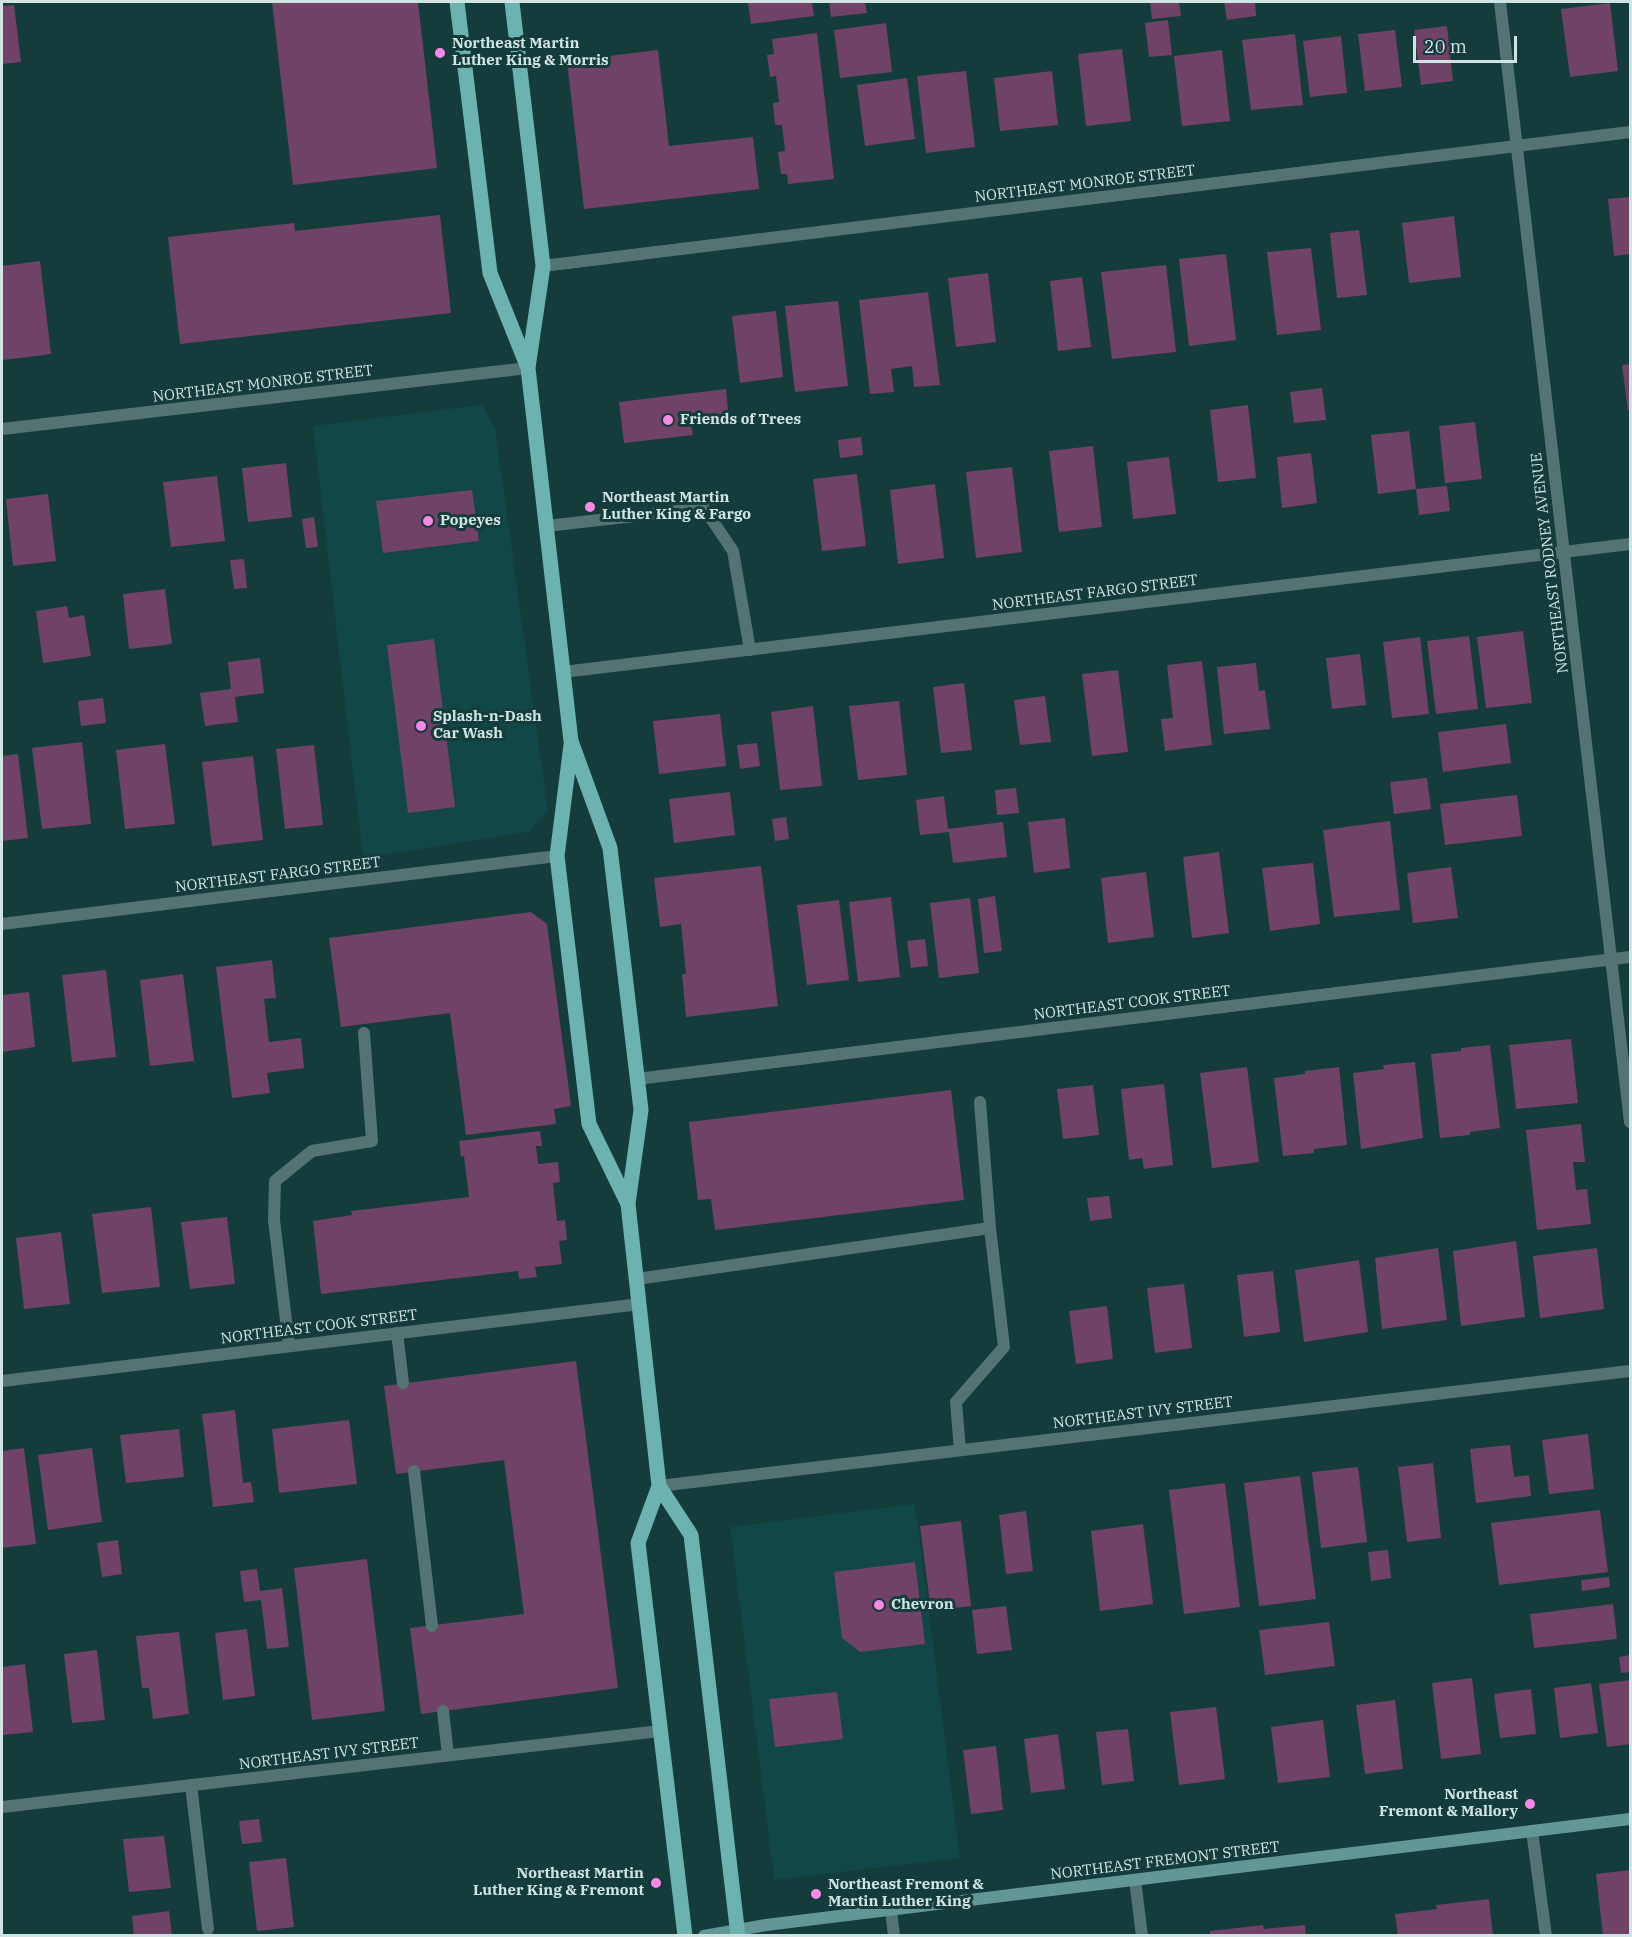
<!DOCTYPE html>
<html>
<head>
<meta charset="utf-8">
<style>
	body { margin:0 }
	#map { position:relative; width:1632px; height:1937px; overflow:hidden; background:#133c3b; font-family:"IBM Plex Serif",serif }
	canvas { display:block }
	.frame { position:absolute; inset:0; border:3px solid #cfe4e3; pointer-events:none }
	.scale { position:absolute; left:1413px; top:36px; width:104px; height:27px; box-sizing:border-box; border:3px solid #cfe4e3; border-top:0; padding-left:8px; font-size:18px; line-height:21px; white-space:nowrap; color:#cfe4e3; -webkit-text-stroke:4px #133c3b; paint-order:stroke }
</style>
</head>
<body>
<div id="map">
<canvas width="1632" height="1937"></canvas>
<div class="frame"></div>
<div class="scale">20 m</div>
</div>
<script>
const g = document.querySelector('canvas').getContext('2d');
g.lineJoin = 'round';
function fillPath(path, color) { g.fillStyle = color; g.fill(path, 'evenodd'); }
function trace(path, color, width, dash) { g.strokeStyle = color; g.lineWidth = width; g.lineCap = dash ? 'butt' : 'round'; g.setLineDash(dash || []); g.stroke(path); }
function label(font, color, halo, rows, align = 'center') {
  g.font = font + ' "IBM Plex Serif",serif'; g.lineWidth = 6; g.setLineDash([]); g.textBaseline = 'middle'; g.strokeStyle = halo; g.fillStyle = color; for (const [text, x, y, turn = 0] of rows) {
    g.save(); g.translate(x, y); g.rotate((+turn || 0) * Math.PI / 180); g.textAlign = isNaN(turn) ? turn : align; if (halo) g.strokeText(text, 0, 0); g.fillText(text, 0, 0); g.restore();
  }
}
fillPath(new Path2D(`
	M 482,405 L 495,428 L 548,811 L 528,832 L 363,858 L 313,426 Z
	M 915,1504 L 960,1858 L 774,1880 L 730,1527 Z`), '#114847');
fillPath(new Path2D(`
	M 272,2 L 418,2 L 437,168 L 293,185 Z
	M 748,2 L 812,2 L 814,16 L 751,24 Z
	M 829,2 L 865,2 L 867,13 L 831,17 Z
	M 1150,2 L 1179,2 L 1181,16 L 1152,19 Z
	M 1224,2 L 1255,2 L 1256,16 L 1227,20 Z
	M 1610,3 L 1618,71 L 1570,77 L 1561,9 Z
	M 14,5 L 21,62 L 2,64 L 2,6 Z
	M 1168,20 L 1172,55 L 1149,57 L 1145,23 Z
	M 886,23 L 892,72 L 840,78 L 834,30 Z
	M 1447,26 L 1453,81 L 1421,85 L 1414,30 Z
	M 1395,30 L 1402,87 L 1365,91 L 1358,34 Z
	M 817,33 L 834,179 L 788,184 L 787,174 L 781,174 L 778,152 L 785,151 L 782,125 L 775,125 L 773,103 L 779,102 L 776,76 L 770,77 L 767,55 L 774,54 L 772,39 Z
	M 1295,34 L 1303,105 L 1251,110 L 1242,40 Z
	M 1341,36 L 1347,93 L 1310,97 L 1303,41 Z
	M 1122,49 L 1131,121 L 1086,126 L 1078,54 Z
	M 658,50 L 669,146 L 753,137 L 759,189 L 584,209 L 567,61 Z
	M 1222,50 L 1230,121 L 1182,126 L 1174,56 Z
	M 966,71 L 975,147 L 926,153 L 917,76 Z
	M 1052,71 L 1058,125 L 1000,131 L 994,78 Z
	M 907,78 L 915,139 L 865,146 L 857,85 Z
	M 1630,197 L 1630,254 L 1614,256 L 1608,199 Z
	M 440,215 L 451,313 L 180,344 L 168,237 L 294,223 L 295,231 Z
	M 1454,216 L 1461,277 L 1409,283 L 1402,223 Z
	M 1359,230 L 1367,295 L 1337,298 L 1330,233 Z
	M 1311,248 L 1321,330 L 1277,335 L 1267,252 Z
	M 1226,254 L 1236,340 L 1189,346 L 1179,259 Z
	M 40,261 L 51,354 L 3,360 L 2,266 Z
	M 1166,265 L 1176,352 L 1112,359 L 1101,272 Z
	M 988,273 L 996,342 L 956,347 L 948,278 Z
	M 1082,277 L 1091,347 L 1058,351 L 1050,281 Z
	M 928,292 L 940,385 L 914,387 L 912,366 L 891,369 L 894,392 L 870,394 L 859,300 Z
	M 838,301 L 848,386 L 795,392 L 785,306 Z
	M 776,311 L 783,377 L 740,383 L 732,316 Z
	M 1630,364 L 1630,410 L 1628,411 L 1622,365 Z
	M 1322,388 L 1326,420 L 1294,423 L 1290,392 Z
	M 726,389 L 729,420 L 691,424 L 693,435 L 624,443 L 619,402 Z
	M 1248,405 L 1256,478 L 1218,482 L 1210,410 Z
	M 1475,422 L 1482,479 L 1445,483 L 1439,426 Z
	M 1409,431 L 1416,489 L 1378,494 L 1371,435 Z
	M 861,437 L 863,455 L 840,458 L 838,440 Z
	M 1093,446 L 1102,527 L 1059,532 L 1049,451 Z
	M 1311,453 L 1317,503 L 1282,508 L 1277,457 Z
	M 1169,457 L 1176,514 L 1133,519 L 1127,462 Z
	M 286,463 L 292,517 L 248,522 L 242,468 Z
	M 1012,467 L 1022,552 L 976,558 L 966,472 Z
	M 857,474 L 866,546 L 822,551 L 813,479 Z
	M 217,476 L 225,541 L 171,547 L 163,482 Z
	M 935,484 L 944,558 L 898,564 L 890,490 Z
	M 1447,486 L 1450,511 L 1419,515 L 1416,489 Z
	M 472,490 L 479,541 L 383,553 L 376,501 Z
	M 48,494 L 56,561 L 13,566 L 6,499 Z
	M 314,517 L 318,547 L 306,548 L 302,519 Z
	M 244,559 L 247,588 L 234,589 L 230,560 Z
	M 165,589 L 172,644 L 129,649 L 123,594 Z
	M 67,606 L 69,618 L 84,615 L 91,656 L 43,663 L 36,611 Z
	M 1523,631 L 1532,703 L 1486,708 L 1477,637 Z
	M 1469,636 L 1478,709 L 1436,714 L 1427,641 Z
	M 1420,637 L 1429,714 L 1392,718 L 1383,642 Z
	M 434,639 L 455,807 L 408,813 L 387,645 Z
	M 1360,654 L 1366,705 L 1332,709 L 1326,658 Z
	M 260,658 L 264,693 L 235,697 L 238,722 L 205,726 L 200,693 L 231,689 L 228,662 Z
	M 1202,661 L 1212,745 L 1165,751 L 1161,719 L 1173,718 L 1167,665 Z
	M 1256,663 L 1259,691 L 1265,690 L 1270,729 L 1224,734 L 1217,667 Z
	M 1118,670 L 1128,752 L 1092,756 L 1082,674 Z
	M 964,683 L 972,750 L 941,753 L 933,687 Z
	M 1045,696 L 1051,742 L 1020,745 L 1014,700 Z
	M 103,698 L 106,723 L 81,726 L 78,701 Z
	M 899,701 L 907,775 L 858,780 L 849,706 Z
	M 813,706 L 822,786 L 780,790 L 771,712 Z
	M 720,714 L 726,766 L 659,774 L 653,721 Z
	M 1506,724 L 1511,763 L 1443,772 L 1438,732 Z
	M 82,742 L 91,824 L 42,829 L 32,748 Z
	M 757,743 L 760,766 L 740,769 L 737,745 Z
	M 165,744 L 175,824 L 125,829 L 116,750 Z
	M 314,745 L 323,825 L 285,829 L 276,749 Z
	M 18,754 L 28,838 L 2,841 L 2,756 Z
	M 253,756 L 263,840 L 212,846 L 202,762 Z
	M 1427,778 L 1431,809 L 1394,814 L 1390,782 Z
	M 1016,788 L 1019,813 L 997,815 L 995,790 Z
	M 730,792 L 735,835 L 674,843 L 669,799 Z
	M 1517,795 L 1522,836 L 1445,845 L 1440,804 Z
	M 944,796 L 948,829 L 1003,822 L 1007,857 L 953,863 L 949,832 L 920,835 L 916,800 Z
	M 786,817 L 789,839 L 775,841 L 772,819 Z
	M 1065,818 L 1070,868 L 1034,873 L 1028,822 Z
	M 1390,821 L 1400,910 L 1334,917 L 1323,830 Z
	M 1219,852 L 1229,933 L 1192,938 L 1183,857 Z
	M 1313,863 L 1320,924 L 1270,931 L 1262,868 Z
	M 761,866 L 778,1006 L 686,1017 L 682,974 L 686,974 L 681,924 L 660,927 L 654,878 Z
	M 1451,867 L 1458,918 L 1413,923 L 1407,873 Z
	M 1146,872 L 1154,937 L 1108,943 L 1101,878 Z
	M 995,896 L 1002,951 L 984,953 L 978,899 Z
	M 891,897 L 900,977 L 858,982 L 849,902 Z
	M 970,898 L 979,973 L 939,978 L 930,903 Z
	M 839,900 L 849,980 L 807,985 L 797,905 Z
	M 531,912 L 547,924 L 571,1106 L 554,1109 L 556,1124 L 466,1135 L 450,1013 L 341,1027 L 329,938 Z
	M 925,939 L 928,966 L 911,968 L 907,941 Z
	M 272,960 L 276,998 L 264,999 L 269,1042 L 301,1038 L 304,1068 L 267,1073 L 270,1093 L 232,1098 L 216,967 Z
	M 106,970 L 116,1057 L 72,1062 L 62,975 Z
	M 183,974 L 194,1061 L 150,1066 L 140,980 Z
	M 29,992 L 35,1047 L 2,1052 L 2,995 Z
	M 1571,1039 L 1578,1103 L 1516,1109 L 1509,1045 Z
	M 1490,1045 L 1500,1128 L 1470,1132 L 1470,1135 L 1440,1138 L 1431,1054 L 1461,1051 L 1461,1048 Z
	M 1415,1062 L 1423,1138 L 1361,1149 L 1353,1073 L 1384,1069 L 1383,1065 Z
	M 1247,1067 L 1259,1162 L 1212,1168 L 1200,1073 Z
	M 1339,1067 L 1347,1145 L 1314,1149 L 1314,1153 L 1283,1156 L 1274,1078 L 1305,1074 L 1305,1071 Z
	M 1164,1084 L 1173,1165 L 1144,1169 L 1142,1158 L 1129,1160 L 1121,1089 Z
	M 1093,1085 L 1099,1135 L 1063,1139 L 1057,1089 Z
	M 951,1090 L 964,1200 L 715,1230 L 711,1199 L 698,1200 L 689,1122 Z
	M 1581,1124 L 1585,1162 L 1573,1162 L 1576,1190 L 1587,1189 L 1591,1224 L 1537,1230 L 1526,1130 Z
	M 540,1131 L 542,1146 L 536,1146 L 538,1164 L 558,1162 L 560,1182 L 553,1183 L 557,1221 L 565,1220 L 567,1240 L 559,1241 L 562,1264 L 535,1267 L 537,1277 L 519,1279 L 518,1271 L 321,1294 L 313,1221 L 352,1215 L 351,1211 L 469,1197 L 464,1156 L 461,1157 L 459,1141 Z
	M 1109,1196 L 1112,1218 L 1090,1221 L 1087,1198 Z
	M 151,1207 L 160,1287 L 102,1293 L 92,1214 Z
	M 227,1217 L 235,1284 L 190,1289 L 181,1222 Z
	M 61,1232 L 70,1304 L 24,1309 L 16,1238 Z
	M 1516,1241 L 1525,1317 L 1461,1326 L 1453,1251 Z
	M 1438,1248 L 1447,1320 L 1382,1329 L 1375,1258 Z
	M 1597,1248 L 1604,1309 L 1540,1318 L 1533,1256 Z
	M 1359,1260 L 1368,1332 L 1304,1342 L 1295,1270 Z
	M 1273,1271 L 1280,1332 L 1244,1337 L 1237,1275 Z
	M 1184,1284 L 1192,1348 L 1155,1353 L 1147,1288 Z
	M 1107,1306 L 1113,1359 L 1076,1364 L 1069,1311 Z
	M 576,1361 L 618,1688 L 421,1714 L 410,1628 L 524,1614 L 504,1460 L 396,1474 L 384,1386 Z
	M 235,1410 L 243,1483 L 251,1482 L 254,1502 L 213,1507 L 202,1414 Z
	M 349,1420 L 357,1484 L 279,1493 L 272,1429 Z
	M 179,1429 L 184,1477 L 126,1483 L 120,1435 Z
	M 1588,1434 L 1594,1489 L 1549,1494 L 1542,1440 Z
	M 1510,1445 L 1514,1477 L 1529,1475 L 1531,1496 L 1476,1503 L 1470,1449 Z
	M 24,1448 L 36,1544 L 2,1548 L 2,1451 Z
	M 92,1448 L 102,1522 L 48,1530 L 38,1455 Z
	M 1433,1463 L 1441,1538 L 1407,1542 L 1398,1467 Z
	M 1358,1467 L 1367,1542 L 1321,1548 L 1312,1472 Z
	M 1300,1476 L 1316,1599 L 1259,1606 L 1244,1483 Z
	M 1225,1483 L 1240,1607 L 1184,1614 L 1169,1490 Z
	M 1600,1510 L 1608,1572 L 1499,1585 L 1491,1523 Z
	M 1026,1511 L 1033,1571 L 1006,1574 L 999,1515 Z
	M 961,1521 L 971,1606 L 931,1611 L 920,1526 Z
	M 1143,1524 L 1153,1604 L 1100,1611 L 1091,1531 Z
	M 118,1540 L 122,1574 L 102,1577 L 97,1543 Z
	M 1388,1550 L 1391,1578 L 1371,1581 L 1368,1552 Z
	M 367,1559 L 385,1711 L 312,1720 L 294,1568 Z
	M 915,1562 L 925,1644 L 860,1652 L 842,1638 L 834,1572 Z
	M 257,1569 L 260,1591 L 282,1588 L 289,1647 L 267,1649 L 261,1600 L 244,1602 L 240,1571 Z
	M 1609,1577 L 1610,1587 L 1582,1591 L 1581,1580 Z
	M 1613,1604 L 1617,1639 L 1534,1648 L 1530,1614 Z
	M 1006,1606 L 1012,1650 L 977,1654 L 972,1610 Z
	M 1329,1622 L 1335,1666 L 1265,1675 L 1259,1630 Z
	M 247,1629 L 255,1696 L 223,1700 L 215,1633 Z
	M 179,1632 L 189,1714 L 153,1719 L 149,1688 L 142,1688 L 136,1636 Z
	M 97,1650 L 105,1720 L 72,1723 L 64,1654 Z
	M 1630,1655 L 1630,1672 L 1621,1673 L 1619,1657 Z
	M 25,1664 L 33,1732 L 2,1735 L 2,1667 Z
	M 1472,1678 L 1481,1754 L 1441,1759 L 1432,1683 Z
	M 1630,1680 L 1630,1744 L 1607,1747 L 1599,1684 Z
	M 1591,1683 L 1598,1733 L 1560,1738 L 1554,1688 Z
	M 1531,1689 L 1536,1734 L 1500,1738 L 1494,1694 Z
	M 837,1692 L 843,1739 L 775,1747 L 769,1699 Z
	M 1395,1700 L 1403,1769 L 1365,1774 L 1356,1705 Z
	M 1216,1707 L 1225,1779 L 1179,1785 L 1170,1712 Z
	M 1323,1720 L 1330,1777 L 1278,1783 L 1271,1727 Z
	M 1128,1729 L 1134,1781 L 1102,1785 L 1096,1732 Z
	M 1058,1734 L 1065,1789 L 1031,1793 L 1024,1739 Z
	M 996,1746 L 1003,1810 L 971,1814 L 963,1750 Z
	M 259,1819 L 262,1842 L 242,1844 L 239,1821 Z
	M 164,1836 L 171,1888 L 129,1892 L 123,1839 Z
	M 286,1858 L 294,1927 L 257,1931 L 249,1862 Z
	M 1630,1870 L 1630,1936 L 1603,1936 L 1596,1874 Z
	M 1489,1899 L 1493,1936 L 1398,1936 L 1395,1914 L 1437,1909 L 1436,1905 Z
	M 169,1911 L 172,1936 L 134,1936 L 132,1916 Z
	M 1263,1925 L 1264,1929 L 1305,1925 L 1306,1936 L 1210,1936 L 1210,1931 Z`), '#704267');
trace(new Path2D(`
	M 547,526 L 704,508 L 733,551 L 750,650
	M 980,1102 L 990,1228
	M 637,1279 L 990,1228 L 1004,1347 L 956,1402 L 960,1450
	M 397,1333 L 403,1383
	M 289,1346 L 274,1220 L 275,1181 L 312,1151 L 372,1141 L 364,1033
	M 414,1471 L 432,1626
	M 443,1711 L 448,1755
	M 191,1785 L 208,1929
	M 891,1910 L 894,1936`), '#537473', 12);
trace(new Path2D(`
	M 1500,2 L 1630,1122
	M 543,266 L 1630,132
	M 2,429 L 528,368
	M 563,672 L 1630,544
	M 2,924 L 557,856
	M 637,1079 L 1630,957
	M 2,1381 L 640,1304
	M 659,1486 L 1630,1371
	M 2,1807 L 660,1731
	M 1532,1831 L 1546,1936
	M 1135,1880 L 1142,1936`), '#537473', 12);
trace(new Path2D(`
	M 704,1936 L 766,1925 L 1630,1819`), '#629796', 12);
trace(new Path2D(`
	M 457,2 L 490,273 L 528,368 L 571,741 L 610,848 L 641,1110 L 628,1204 L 659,1486 L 638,1543 L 685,1936
	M 512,2 L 543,266 L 528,368
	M 571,745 L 557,856 L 589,1124 L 628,1204
	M 659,1486 L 691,1535 L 738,1936`), '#6cb2b0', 15);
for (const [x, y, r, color] of [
	[440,53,6,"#fb87e6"],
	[668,420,6,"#fb87e6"],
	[590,507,6,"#fb87e6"],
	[428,521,6,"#fb87e6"],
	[421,726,6,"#fb87e6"],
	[879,1605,6,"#fb87e6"],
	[1530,1804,6,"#fb87e6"],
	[656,1883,6,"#fb87e6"],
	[816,1894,6,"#fb87e6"]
]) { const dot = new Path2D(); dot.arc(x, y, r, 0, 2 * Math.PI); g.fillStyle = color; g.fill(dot); trace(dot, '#133c3b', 2); }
label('bold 15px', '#cfe4e3', '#133c3b', [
	["Northeast Martin",452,44],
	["Luther King & Morris",452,61],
	["Friends of Trees",680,420],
	["Northeast Martin",602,498],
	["Luther King & Fargo",602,515],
	["Popeyes",440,521],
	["Splash-n-Dash",433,717],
	["Car Wash",433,734],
	["Chevron",891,1605],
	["Northeast",1518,1795,"right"],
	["Fremont & Mallory",1518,1812,"right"],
	["Northeast Martin",644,1874,"right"],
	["Luther King & Fremont",644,1891,"right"],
	["Northeast Fremont &",828,1885],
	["Martin Luther King",828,1902]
], 'left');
label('15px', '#cfe4e3', '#133c3b', [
	["NORTHEAST MONROE STREET",1085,184,-7],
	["NORTHEAST MONROE STREET",263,384,-7],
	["NORTHEAST RODNEY AVENUE",1550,563,-97],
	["NORTHEAST FARGO STREET",1095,593,-7],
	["NORTHEAST FARGO STREET",278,875,-7],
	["NORTHEAST COOK STREET",1132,1003,-7],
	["NORTHEAST COOK STREET",319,1327,-7],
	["NORTHEAST IVY STREET",1143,1413,-7],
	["NORTHEAST IVY STREET",329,1754,-7],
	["NORTHEAST FREMONT STREET",1165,1861,-7]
]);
</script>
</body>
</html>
